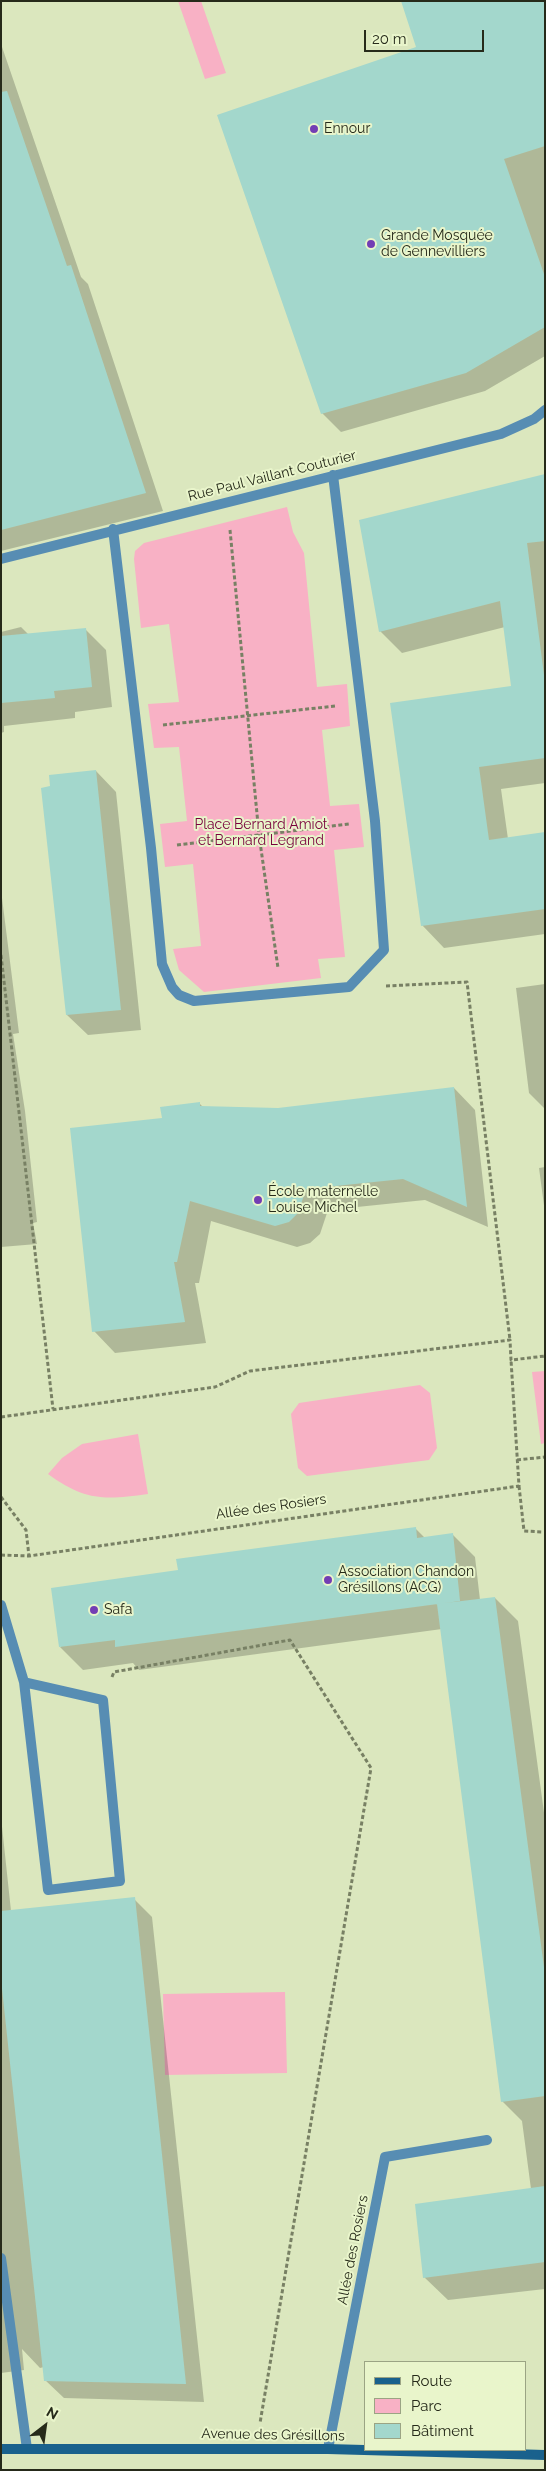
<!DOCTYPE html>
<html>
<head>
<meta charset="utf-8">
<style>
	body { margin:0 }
	#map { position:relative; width:546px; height:2471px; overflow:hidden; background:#dbe7be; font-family:Raleway,sans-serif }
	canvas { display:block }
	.frame { position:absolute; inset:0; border:2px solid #262a1a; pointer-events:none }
	.legend { position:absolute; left:364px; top:2361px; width:162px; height:90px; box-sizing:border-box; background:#e9f5cb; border:1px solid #9ba484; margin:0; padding:6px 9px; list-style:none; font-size:15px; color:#262a1a }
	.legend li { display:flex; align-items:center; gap:10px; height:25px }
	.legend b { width:25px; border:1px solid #9ba484 }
	.north { position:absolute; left:20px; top:2401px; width:50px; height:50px; -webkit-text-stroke:4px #e9f5cb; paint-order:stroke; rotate:30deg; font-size:14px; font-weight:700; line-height:20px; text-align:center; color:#262a1a }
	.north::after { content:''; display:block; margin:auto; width:18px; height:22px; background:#262a1a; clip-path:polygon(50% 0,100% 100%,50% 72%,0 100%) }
	.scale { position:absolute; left:364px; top:30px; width:120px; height:22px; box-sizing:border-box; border:2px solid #262a1a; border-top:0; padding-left:6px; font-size:15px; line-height:18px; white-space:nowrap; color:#262a1a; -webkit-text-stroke:4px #e9f5cb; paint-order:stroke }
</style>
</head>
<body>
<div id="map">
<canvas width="546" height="2471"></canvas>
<div class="frame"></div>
<ul class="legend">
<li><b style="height:6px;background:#19618d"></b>Route</li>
<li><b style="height:14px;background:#f8b1c5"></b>Parc</li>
<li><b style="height:14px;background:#a3d7cc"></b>Bâtiment</li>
</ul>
<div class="north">N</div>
<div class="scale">20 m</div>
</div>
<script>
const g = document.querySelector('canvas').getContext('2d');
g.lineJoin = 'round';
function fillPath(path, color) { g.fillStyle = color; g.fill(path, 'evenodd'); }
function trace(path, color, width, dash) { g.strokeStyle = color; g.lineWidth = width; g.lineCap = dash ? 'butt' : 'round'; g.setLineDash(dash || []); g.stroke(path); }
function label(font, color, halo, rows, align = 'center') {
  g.font = font + ' Raleway,sans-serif'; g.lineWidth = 4; g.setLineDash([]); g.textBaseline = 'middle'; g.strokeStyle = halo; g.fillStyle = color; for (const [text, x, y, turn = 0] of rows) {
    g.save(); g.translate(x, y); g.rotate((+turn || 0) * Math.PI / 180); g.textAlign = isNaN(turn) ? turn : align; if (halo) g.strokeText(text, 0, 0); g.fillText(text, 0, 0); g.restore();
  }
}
fillPath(new Path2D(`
	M 178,1 L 201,1 L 226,73 L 205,79 Z
	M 287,507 L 293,532 L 304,553 L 317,687 L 347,684 L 350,726 L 322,730 L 330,806 L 359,804 L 364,847 L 334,850 L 345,957 L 318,959 L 321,978 L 204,992 L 179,970 L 173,949 L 201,946 L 193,864 L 165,867 L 160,824 L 187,821 L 179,747 L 154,748 L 148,704 L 179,702 L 169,624 L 141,628 L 134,559 L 135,551 L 144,543 Z
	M 545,1371 L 545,1443 L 541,1444 L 532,1372 Z
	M 420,1385 L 430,1393 L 437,1448 L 429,1460 L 307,1476 L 298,1468 L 291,1414 L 299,1403 Z
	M 138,1434 L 148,1494 C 104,1500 85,1501 48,1474 L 62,1458 L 82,1444 Z
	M 285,1992 L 287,2073 L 165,2075 L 163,1994 Z`), '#f8b1c5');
fillPath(new Path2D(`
	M 545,1 L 545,356 L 485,391 L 341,432 L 322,413 L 418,48 Z
	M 1,44 L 81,277 L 88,284 L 163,511 L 1,551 Z
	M 545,475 L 545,783 L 501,789 L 508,839 L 545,834 L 545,934 L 444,948 L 422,925 L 391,704 L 512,687 L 505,627 L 402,653 L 380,631 Z
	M 21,627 L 29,635 L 85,629 L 106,650 L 112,707 L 75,712 L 75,718 L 4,726 L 4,732 L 1,733 L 1,632 Z
	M 96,771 L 116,792 L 141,1030 L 88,1035 L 67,1015 Z
	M 1,890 L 19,1033 L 13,1034 L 25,1111 L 37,1222 L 33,1223 L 37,1244 L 1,1247 Z
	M 545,984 L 545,1109 L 529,1093 L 516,988 Z
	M 454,1088 L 475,1110 L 488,1227 L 425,1200 L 328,1210 L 320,1234 L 310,1243 L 297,1247 L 211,1221 L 199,1283 L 195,1283 L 206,1343 L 115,1353 L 94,1331 L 163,1119 L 199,1103 L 203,1107 L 278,1109 Z
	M 545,1167 L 545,1213 L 539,1168 Z
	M 415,1528 L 425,1538 L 452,1534 L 475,1557 L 480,1600 L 495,1598 L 518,1621 L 545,1820 L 545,2289 L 448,2300 L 424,2277 L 531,2189 L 522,2121 L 502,2101 L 442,1629 L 139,1670 L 133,1663 L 83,1670 L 60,1647 L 179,1571 Z
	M 1,1817 L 11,1911 L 134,1899 L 152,1917 L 204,2402 L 64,2398 L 45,2380 L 44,2367 L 40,2368 L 22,2349 L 24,2370 L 1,2373 Z`), '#0003');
fillPath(new Path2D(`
	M 401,1 L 545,1 L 545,146 L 504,159 L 545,277 L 545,327 L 466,373 L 321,414 L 217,115 L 416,47 Z
	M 7,91 L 67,266 L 71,265 L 146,493 L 1,530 L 1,92 Z
	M 545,474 L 545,541 L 527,543 L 545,683 L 545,758 L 479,767 L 489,840 L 545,832 L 545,909 L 421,926 L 390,703 L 511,686 L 500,601 L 379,632 L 359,520 Z
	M 86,628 L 92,687 L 54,691 L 55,698 L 1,703 L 1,636 Z
	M 96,770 L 121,1010 L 66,1015 L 41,788 L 50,786 L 49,775 Z
	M 454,1087 L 467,1207 L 403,1179 L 306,1189 L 298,1213 L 289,1222 L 275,1226 L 190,1201 L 177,1262 L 174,1262 L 185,1322 L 92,1332 L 70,1128 L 162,1118 L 160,1107 L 200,1102 L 200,1106 L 278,1108 Z
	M 416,1527 L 417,1538 L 453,1533 L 460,1601 L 115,1647 L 115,1640 L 59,1647 L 51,1588 L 178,1570 L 176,1559 Z
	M 495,1597 L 545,1975 L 545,2096 L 501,2102 L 437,1604 Z
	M 135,1897 L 186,2384 L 44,2381 L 1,1979 L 1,1911 Z
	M 545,2186 L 545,2262 L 423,2278 L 415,2204 Z`), '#a3d7cc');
trace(new Path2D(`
	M 230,530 L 259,835 L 278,968
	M 163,725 L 335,706
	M 177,845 L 349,824
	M 1,955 L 53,1409
	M 386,986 L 467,982 L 510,1340
	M 1,1417 L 215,1387 L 250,1371 L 510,1340 L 511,1360 L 545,1356
	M 517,1460 L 545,1457
	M 519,1486 L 524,1531 L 543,1532
	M 1,1497 L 26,1530 L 29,1556
	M 1,1555 L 29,1556 L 519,1486 L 511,1360
	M 112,1677 L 114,1672 L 290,1640 L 371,1768 L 260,2423`), '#788064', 3, [4, 2.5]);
trace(new Path2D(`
	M 1,1605 L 24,1682 L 48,1890 L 120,1881 L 103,1700 L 24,1682
	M 1,2258 L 27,2449
	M 328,2449 L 385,2157 L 487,2140`), '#578db3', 10);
trace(new Path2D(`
	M 113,529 L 151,848 L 162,964 L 172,987 L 179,995 L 194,1001 L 349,987 L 384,950 L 375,821 L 333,475
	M 1,559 L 501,434 L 534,419 L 545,410`), '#578db3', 10);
trace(new Path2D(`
	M 1,2449 L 328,2449 L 545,2455`), '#19618d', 10);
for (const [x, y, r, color] of [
	[314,129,5,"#733eb4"],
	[371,244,5,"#733eb4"],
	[258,1200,5,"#733eb4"],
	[328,1580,5,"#733eb4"],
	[94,1610,5,"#733eb4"]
]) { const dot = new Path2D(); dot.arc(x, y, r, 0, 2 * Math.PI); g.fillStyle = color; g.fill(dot); trace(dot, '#e9f5cb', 2); }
label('14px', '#262a1a', '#e9f5cb', [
	["Ennour",324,129],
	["Grande Mosquée",381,236],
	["de Gennevilliers",381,252],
	["École maternelle",268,1192],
	["Louise Michel",268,1208],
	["Association Chandon",338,1572],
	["Grésillons (ACG)",338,1588],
	["Safa",104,1610]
], 'left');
label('14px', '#262a1a', '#e9f5cb', [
	["Rue Paul Vaillant Couturier",272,476,-14],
	["Allée des Rosiers",271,1507,-8],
	["Allée des Rosiers",353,2250,-79],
	["Avenue des Grésillons",273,2435,1]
]);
label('14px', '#79023d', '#e9f5cb', [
	["Place Bernard Amiot",261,825],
	["et Bernard Legrand",261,841]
]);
</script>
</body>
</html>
